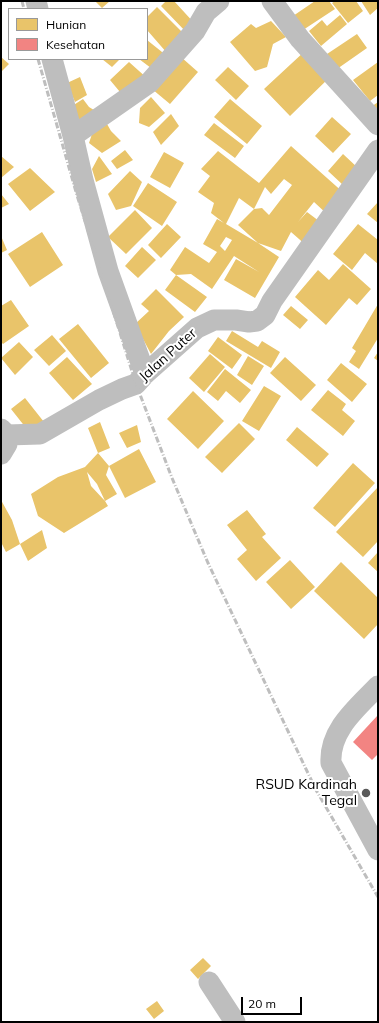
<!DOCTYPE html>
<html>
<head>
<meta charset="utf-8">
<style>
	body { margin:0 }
	#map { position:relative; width:379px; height:1023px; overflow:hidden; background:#fff; font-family:Mulish,sans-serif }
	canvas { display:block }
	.frame { position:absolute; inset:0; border:2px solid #000; pointer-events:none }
	.legend { position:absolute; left:8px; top:8px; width:140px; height:52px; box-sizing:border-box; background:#fff; border:1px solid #999; margin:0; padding:5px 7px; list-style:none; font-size:12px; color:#000 }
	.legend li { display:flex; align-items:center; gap:8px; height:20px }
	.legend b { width:20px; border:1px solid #999 }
	.scale { position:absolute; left:241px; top:997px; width:61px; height:18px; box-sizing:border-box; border:2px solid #000; border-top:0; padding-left:5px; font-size:12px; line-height:14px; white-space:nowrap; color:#000; -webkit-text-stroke:3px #fff; paint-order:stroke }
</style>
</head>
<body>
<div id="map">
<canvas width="379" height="1023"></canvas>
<div class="frame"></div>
<ul class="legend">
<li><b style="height:11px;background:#e9c46a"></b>Hunian</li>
<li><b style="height:11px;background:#f28482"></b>Kesehatan</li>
</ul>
<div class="scale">20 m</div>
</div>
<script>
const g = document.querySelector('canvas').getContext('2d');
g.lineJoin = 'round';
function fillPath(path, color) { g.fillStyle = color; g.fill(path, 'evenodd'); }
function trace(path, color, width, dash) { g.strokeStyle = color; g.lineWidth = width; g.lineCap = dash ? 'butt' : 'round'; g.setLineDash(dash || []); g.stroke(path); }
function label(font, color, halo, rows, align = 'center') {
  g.font = font + ' Mulish,sans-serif'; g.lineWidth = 4; g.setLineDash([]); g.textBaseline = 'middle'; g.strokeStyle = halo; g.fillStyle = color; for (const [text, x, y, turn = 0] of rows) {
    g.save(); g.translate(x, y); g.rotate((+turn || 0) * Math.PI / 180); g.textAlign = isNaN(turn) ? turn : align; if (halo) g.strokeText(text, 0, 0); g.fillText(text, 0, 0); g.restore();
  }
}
fillPath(new Path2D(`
	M 95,1 L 110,1 L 102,8 Z
	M 166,1 L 174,1 L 196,25 L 188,34 L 161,6 Z
	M 315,1 L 329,1 L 335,9 L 303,30 L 293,16 Z
	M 335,1 L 356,1 L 363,11 L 348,23 L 332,3 Z
	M 361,1 L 378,1 L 378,8 L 370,15 Z
	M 157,7 L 187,37 L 167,53 L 147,30 L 147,17 Z
	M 340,15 L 347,24 L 321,46 L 309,31 L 322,20 L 327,26 Z
	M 271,21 L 286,37 L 273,44 L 267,67 L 255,71 L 230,42 L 251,24 L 256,28 Z
	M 357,34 L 367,48 L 337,69 L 327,54 Z
	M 147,40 L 167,56 L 151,68 L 139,59 L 147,59 Z
	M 305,51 L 330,77 L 290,116 L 264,89 Z
	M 1,57 L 9,64 L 1,72 Z
	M 181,57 L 198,72 L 170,104 L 152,89 Z
	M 102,59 L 120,59 L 112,67 Z
	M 129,62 L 148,79 L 125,98 L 110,80 Z
	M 378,62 L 378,95 L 370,101 L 353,80 Z
	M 228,67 L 249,86 L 236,100 L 215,80 Z
	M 80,77 L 87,95 L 75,102 L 67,83 Z
	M 151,97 L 165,113 L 149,127 L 139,123 L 140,108 Z
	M 83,99 L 89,107 L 102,115 L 82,127 L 69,108 Z
	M 230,99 L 262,126 L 247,144 L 214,117 Z
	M 378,102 L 378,115 L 371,107 Z
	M 171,114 L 179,126 L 161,145 L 153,132 Z
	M 332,117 L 351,134 L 333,153 L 315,136 Z
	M 214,123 L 244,146 L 235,158 L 204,135 Z
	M 107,124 L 111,131 L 121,141 L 102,153 L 89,143 L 92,134 Z
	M 291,146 L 345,194 L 328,215 L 314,202 L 298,222 L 307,212 L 323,224 L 307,246 L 291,232 L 281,251 L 258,243 L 279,257 L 255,298 L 224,280 L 236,259 L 259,272 L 234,256 L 212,289 L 191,274 L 176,275 L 170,270 L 185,247 L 209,263 L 217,252 L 203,244 L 217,219 L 224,223 L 211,213 L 214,203 L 198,192 L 210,176 L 201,169 L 218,151 L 259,183 ZM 284,179 L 292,185 L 269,215 L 262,208 L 254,209 L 265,187 L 271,194 ZM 239,198 L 254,209 L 238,225 L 258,243 L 226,224 ZM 226,237 L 232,240 L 225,251 L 220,246 Z
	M 125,150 L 133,160 L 117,169 L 111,161 Z
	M 164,152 L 184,163 L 170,188 L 150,177 Z
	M 343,154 L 358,168 L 343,185 L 328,171 Z
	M 1,156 L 14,167 L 1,178 Z
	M 99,156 L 112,174 L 96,182 L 92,169 Z
	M 30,168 L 55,192 L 30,211 L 8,184 Z
	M 130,171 L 142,182 L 131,206 L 116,210 L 108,194 Z
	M 148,183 L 177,202 L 162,226 L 133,206 Z
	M 1,194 L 9,204 L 1,208 Z
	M 378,202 L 378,223 L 367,214 Z
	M 135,210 L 152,228 L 126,254 L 108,237 Z
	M 167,224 L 181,237 L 161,258 L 148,245 Z
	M 358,224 L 378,240 L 378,264 L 365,253 L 352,270 L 333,254 Z
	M 42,232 L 63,265 L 30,287 L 8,254 Z
	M 1,236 L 7,250 L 1,253 Z
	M 142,247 L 156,260 L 138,278 L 125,266 Z
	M 343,264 L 371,289 L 357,305 L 349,298 L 326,325 L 295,297 L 318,270 L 329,280 Z
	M 176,275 L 207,297 L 195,312 L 165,290 Z
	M 156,289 L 184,317 L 169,331 L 151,354 L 135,324 L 149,311 L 141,304 Z
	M 11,300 L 29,326 L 3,344 L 1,342 L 1,306 Z
	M 378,304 L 378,338 L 359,369 L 349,362 L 356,351 L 352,348 Z
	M 291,306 L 308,320 L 300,329 L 283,315 Z
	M 78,324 L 109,363 L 91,378 L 59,339 Z
	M 232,331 L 258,347 L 262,341 L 280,352 L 271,368 L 226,341 Z
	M 52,335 L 66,351 L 49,366 L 34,350 Z
	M 218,337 L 242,355 L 232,369 L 208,351 Z
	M 19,342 L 33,357 L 15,375 L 1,358 Z
	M 378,352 L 378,361 L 374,358 Z
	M 210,354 L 225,367 L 204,392 L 189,378 Z
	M 248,356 L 264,366 L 252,385 L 237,375 Z
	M 67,357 L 92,384 L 73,400 L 49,373 Z
	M 285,357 L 316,385 L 301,401 L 270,373 Z
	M 341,363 L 367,384 L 352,402 L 327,380 Z
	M 225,369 L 251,390 L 240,403 L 226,391 L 218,401 L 207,392 Z
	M 264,386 L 281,396 L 259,431 L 242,421 Z
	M 328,390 L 346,404 L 342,410 L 355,421 L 343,436 L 311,410 Z
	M 193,391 L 224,421 L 198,449 L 167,419 Z
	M 25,398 L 44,422 L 30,433 L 11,409 Z
	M 100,422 L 110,448 L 98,453 L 109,466 L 106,475 L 117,494 L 105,501 L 108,506 L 64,533 L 38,516 L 31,494 L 58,477 L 85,467 L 98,453 L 88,428 ZM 87,472 L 97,484 L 105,501 L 91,486 Z
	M 239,423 L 255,439 L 222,473 L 205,457 Z
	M 137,425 L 141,442 L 127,448 L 119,433 Z
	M 297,427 L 329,454 L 317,467 L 286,440 Z
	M 139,449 L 156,482 L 125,498 L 109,466 Z
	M 353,463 L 375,483 L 335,527 L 313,508 Z
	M 378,487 L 378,541 L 363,557 L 336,532 Z
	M 1,500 L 12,520 L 20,544 L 6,552 L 1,542 Z
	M 247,510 L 266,534 L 262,537 L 281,558 L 256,581 L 237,559 L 247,550 L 227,525 Z
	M 42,530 L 47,548 L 28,561 L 20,544 Z
	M 378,552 L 378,572 L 368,563 Z
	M 290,560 L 315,587 L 291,609 L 266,582 Z
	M 341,562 L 378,598 L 378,624 L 364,639 L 314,591 Z
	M 203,958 L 211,966 L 198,979 L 190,970 Z
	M 157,1001 L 164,1011 L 154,1019 L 146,1009 Z`), '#e9c46a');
fillPath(new Path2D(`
	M 378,715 L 378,754 L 372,760 L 353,742 Z`), '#f28482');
trace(new Path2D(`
	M 36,1 L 38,9
	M 272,1 L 300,39 L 378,125
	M 52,59 L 73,136 L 83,180 L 108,271 L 145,374
	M 73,136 L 149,83 L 195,31 L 206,12 L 219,1
	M 1,429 L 7,435 L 40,434 L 99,400 L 122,389 L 136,384 L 145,374 L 197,328 L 214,320 L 236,320 L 249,322 L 257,321 L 265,315 L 272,301 L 378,150
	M 1,454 L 7,444 L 7,435
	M 378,686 C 357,708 329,730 331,763 L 378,850
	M 209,982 L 235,1022`), '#bebebe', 21);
trace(new Path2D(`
	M 22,1 L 24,9
	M 38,59 L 76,192 L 136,384 L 172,478 L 208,563 L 316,790 L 378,897`), '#bebebe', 3, [6, 2, 1, 2]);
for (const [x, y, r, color] of [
	[366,793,5,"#595959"]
]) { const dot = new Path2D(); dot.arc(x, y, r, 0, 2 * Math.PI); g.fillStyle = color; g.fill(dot); trace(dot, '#fff', 1.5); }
label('14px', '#000', '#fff', [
	["Jalan Puter",168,355,-42]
]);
label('14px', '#000', '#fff', [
	["RSUD Kardinah",357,785],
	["Tegal",357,801]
], 'right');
</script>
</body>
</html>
